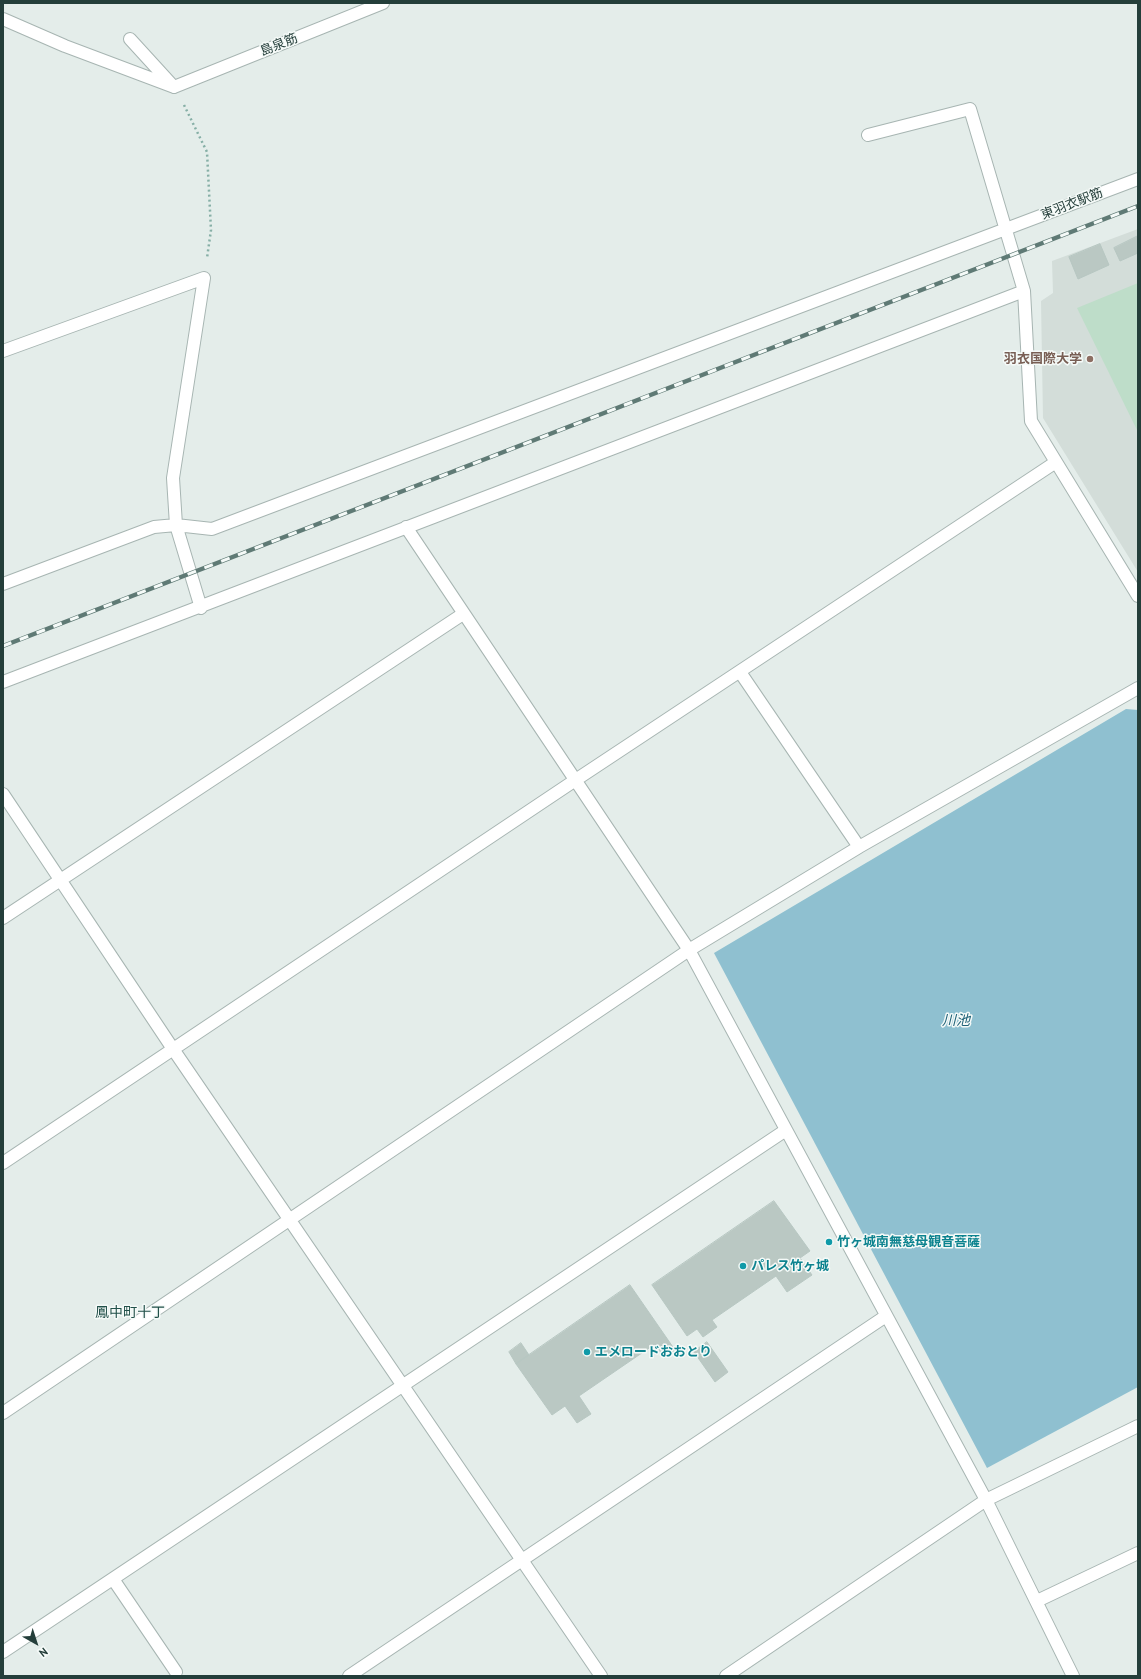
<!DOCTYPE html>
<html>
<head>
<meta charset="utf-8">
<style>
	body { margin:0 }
	#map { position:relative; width:1141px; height:1679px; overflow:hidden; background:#e4edea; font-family:"PT Sans",sans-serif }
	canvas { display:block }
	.frame { position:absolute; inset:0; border:4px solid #243e3a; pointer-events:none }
	.north { position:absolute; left:16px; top:1623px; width:40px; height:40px; -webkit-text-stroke:3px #f5faf8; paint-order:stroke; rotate:141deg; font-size:11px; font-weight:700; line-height:16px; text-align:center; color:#243e3a }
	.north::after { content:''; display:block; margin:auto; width:14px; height:18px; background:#243e3a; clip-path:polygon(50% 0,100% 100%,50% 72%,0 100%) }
</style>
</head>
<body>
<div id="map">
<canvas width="1141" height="1679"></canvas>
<div class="frame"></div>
<div class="north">N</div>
</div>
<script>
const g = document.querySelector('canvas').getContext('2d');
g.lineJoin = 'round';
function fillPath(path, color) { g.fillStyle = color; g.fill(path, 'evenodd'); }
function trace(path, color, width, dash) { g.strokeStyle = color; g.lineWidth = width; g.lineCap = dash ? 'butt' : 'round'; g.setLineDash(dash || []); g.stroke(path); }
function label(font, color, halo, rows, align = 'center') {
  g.font = font + ' "PT Sans","Noto Sans JP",sans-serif'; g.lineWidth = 3; g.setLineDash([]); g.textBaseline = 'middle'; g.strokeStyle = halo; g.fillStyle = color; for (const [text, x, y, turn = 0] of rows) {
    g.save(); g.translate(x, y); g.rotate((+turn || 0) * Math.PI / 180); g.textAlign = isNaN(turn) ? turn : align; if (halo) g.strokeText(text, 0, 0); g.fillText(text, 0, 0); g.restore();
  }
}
fillPath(new Path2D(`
	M 1138,229 L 1138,572 L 1043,418 L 1041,301 L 1053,293 L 1052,261 Z`), '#d3ddd9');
fillPath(new Path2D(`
	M 1138,283 L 1138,432 L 1077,308 Z`), '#beddc9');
fillPath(new Path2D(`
	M 1126,709 L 1138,710 L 1138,1387 L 987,1468 L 714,953 Z`), '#8fc0d0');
const building = new Path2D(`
	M 1138,236 L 1138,253 L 1120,261 L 1114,248 Z
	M 1100,244 L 1109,265 L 1078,279 L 1069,257 Z
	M 774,1201 L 810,1251 L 800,1258 L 812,1275 L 787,1292 L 776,1276 L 712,1320 L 717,1327 L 703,1337 L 697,1329 L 687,1336 L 652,1285 Z
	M 630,1285 L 675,1350 L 664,1358 L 655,1344 L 579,1396 L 591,1414 L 577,1423 L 565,1406 L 552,1415 L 516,1364 Z
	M 707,1342 L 728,1372 L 715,1382 L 694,1352 Z
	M 521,1343 L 529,1355 L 516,1364 L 509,1352 Z`);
fillPath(building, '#bac8c3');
trace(building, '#b7c7c2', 1);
const minor = new Path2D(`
	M 3,19 L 65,46 L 174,87
	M 130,39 L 172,85
	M 174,87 L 383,3
	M 868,135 L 970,109 L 1024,291 L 1031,421 L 1138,596
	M 3,351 L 204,278 L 173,478 L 176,525 L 201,608
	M 406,527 L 689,950 L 986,1500 L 1073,1676
	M 3,584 L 154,527 L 176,525 L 212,529 L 1138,179
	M 740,672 L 859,847
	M 3,682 L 1024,291
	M 3,794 L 173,1049 L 601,1676
	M 3,918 L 463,614
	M 3,1163 L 574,781 L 1056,462
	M 3,1413 L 689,950 L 859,847 L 1138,688
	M 113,1579 L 176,1672
	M 1037,1601 L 1138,1553
	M 3,1652 L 786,1130
	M 349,1676 L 886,1316
	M 726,1676 L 986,1500 L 1138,1426`);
trace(minor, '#a7b5b2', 14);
trace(new Path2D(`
	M 184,105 L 207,152 L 211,230 L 207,258`), '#86afa6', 2.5, [2, 3]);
trace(minor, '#fff', 12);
const rail = new Path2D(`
	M 3,646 L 1138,206`);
trace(rail, '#5f7a75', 4.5);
trace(rail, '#f5faf8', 3, [9]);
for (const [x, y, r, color] of [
	[1090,359,4,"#8d6e63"],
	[829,1242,4,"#0f9aa8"],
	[743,1266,4,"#0f9aa8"],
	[587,1352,4,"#0f9aa8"]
]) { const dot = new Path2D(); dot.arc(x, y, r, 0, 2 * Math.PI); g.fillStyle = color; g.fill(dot); trace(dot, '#f5faf8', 1.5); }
label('13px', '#243e3a', '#f5faf8', [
	["島泉筋",279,45,-22],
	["東羽衣駅筋",1072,204,-21]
]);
label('bold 13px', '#785e54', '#f5faf8', [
	["羽衣国際大学",1082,359]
], 'right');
label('bold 13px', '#0d838f', '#f5faf8', [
	["竹ヶ城南無慈母観音菩薩",837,1242],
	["パレス竹ヶ城",751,1266],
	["エメロードおおとり",595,1352]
], 'left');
label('italic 14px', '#206278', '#f5faf8', [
	["川池",956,1021]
]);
label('14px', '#215049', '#f5faf8', [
	["鳳中町十丁",130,1313]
]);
</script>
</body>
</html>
